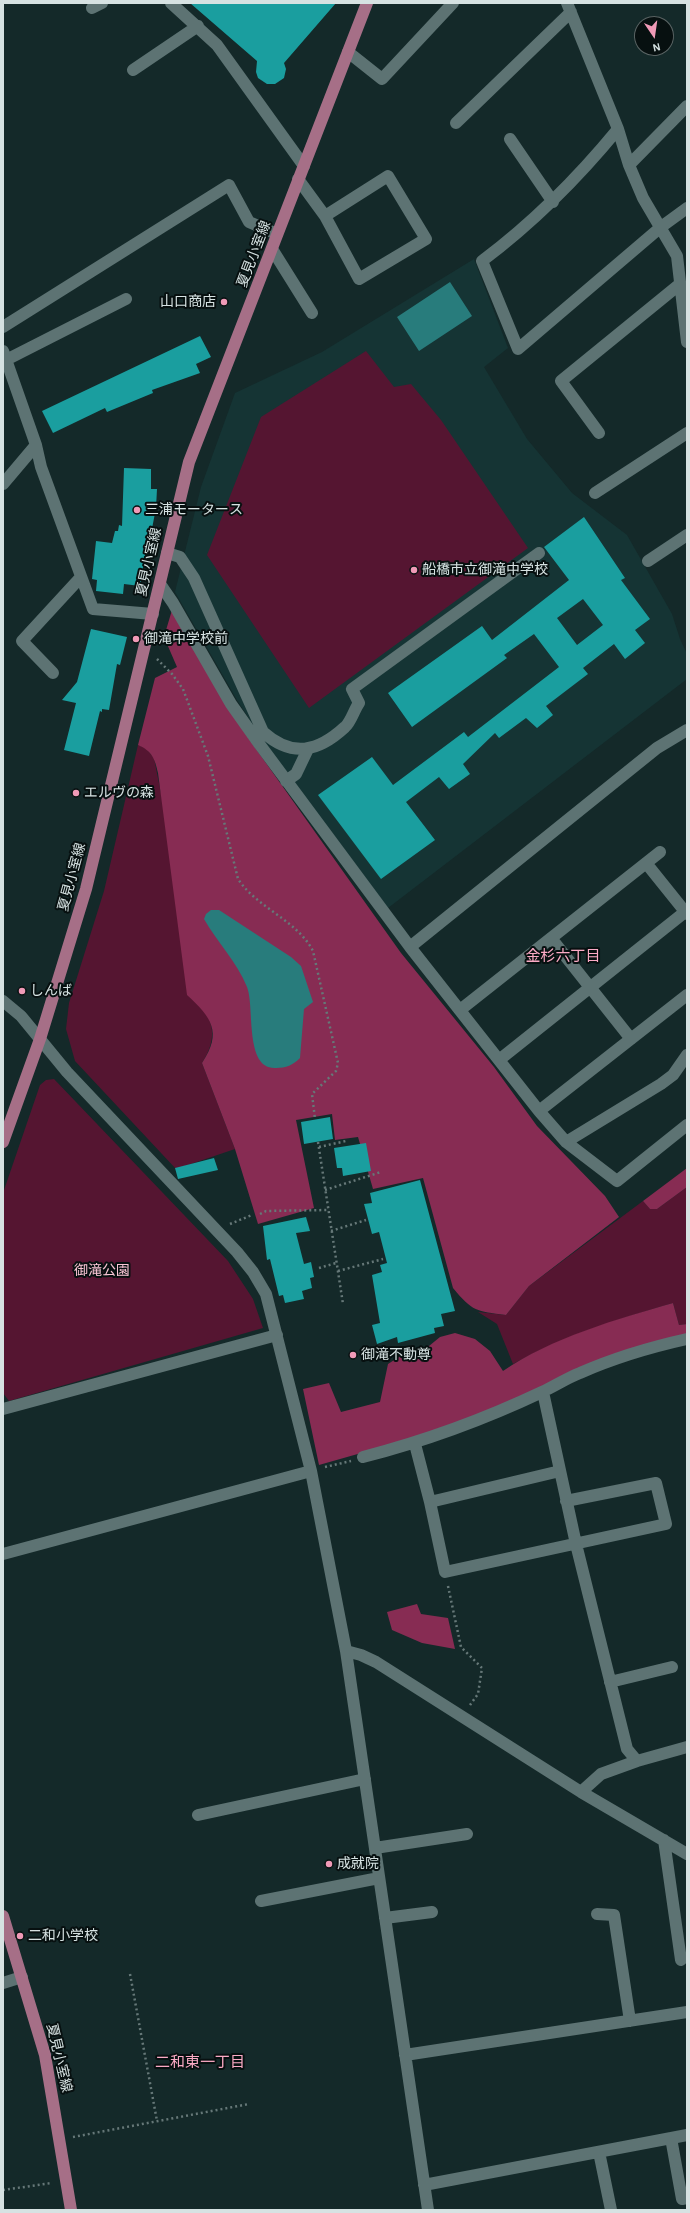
<!DOCTYPE html>
<html>
<head>
<meta charset="utf-8">
<style>
	body { margin:0 }
	#map { position:relative; width:690px; height:2213px; overflow:hidden; background:#142929; font-family:"Alegreya Sans",sans-serif }
	canvas { display:block }
	.frame { position:absolute; inset:0; border:4px solid #d6e2e2; pointer-events:none }
	.north { position:absolute; left:634px; top:16px; width:40px; height:40px; box-sizing:border-box; background:#071010; border:1px solid #5a6464; border-radius:50%; rotate:167deg; font-size:11px; font-weight:700; line-height:16px; text-align:center; color:#d6e2e2 }
	.north::after { content:''; display:block; margin:auto; width:14px; height:18px; background:#f09ab7; clip-path:polygon(50% 0,100% 100%,50% 72%,0 100%) }
</style>
</head>
<body>
<div id="map">
<canvas width="690" height="2213"></canvas>
<div class="frame"></div>
<div class="north">N</div>
</div>
<script>
const g = document.querySelector('canvas').getContext('2d');
g.lineJoin = 'round';
function fillPath(path, color) { g.fillStyle = color; g.fill(path, 'evenodd'); }
function trace(path, color, width, dash) { g.strokeStyle = color; g.lineWidth = width; g.lineCap = dash ? 'butt' : 'round'; g.setLineDash(dash || []); g.stroke(path); }
function label(font, color, halo, rows, align = 'center') {
  g.font = font + ' "Alegreya Sans","Noto Sans JP",sans-serif'; g.lineWidth = 4; g.setLineDash([]); g.textBaseline = 'middle'; g.strokeStyle = halo; g.fillStyle = color; for (const [text, x, y, turn = 0] of rows) {
    g.save(); g.translate(x, y); g.rotate((+turn || 0) * Math.PI / 180); g.textAlign = isNaN(turn) ? turn : align; if (halo) g.strokeText(text, 0, 0); g.fillText(text, 0, 0); g.restore();
  }
}
fillPath(new Path2D(`
	M 474,259 L 508,348 L 484,367 L 527,439 L 572,493 L 627,535 L 672,614 L 680,639 L 687,654 L 687,679 L 388,908 L 264,742 L 237,700 L 175,592 L 201,487 L 235,393 L 322,352 Z`), '#153434');
fillPath(new Path2D(`
	M 366,351 L 394,387 L 411,384 L 441,420 L 528,548 L 309,708 L 207,555 L 261,417 Z
	M 138,745 L 146,748 L 154,758 L 204,1011 C 217,1028 213,1046 202,1063 L 235,1149 L 176,1169 L 75,1061 L 66,1029 L 69,1003 L 104,891 Z
	M 54,1079 L 228,1261 L 253,1299 L 263,1328 L 9,1401 L 3,1393 L 3,1193 L 40,1085 L 46,1080 Z
	M 687,1187 L 687,1324 L 679,1325 L 673,1303 C 619,1319 563,1336 513,1364 L 497,1324 L 478,1312 L 506,1315 L 529,1286 L 643,1201 L 650,1209 L 657,1209 Z`), '#551531');
fillPath(new Path2D(`
	M 172,610 L 227,706 L 256,749 L 401,953 L 494,1067 L 537,1126 L 605,1196 L 619,1217 L 529,1286 L 506,1315 C 476,1311 473,1312 453,1288 L 423,1178 L 373,1189 L 358,1137 L 335,1140 L 332,1114 L 296,1120 L 314,1208 L 258,1224 L 235,1149 L 202,1063 C 223,1032 211,1017 187,995 L 158,773 C 155,759 152,751 138,745 L 155,678 L 177,667 L 164,637 Z
	M 687,1168 L 687,1187 L 657,1209 L 650,1209 L 643,1201 Z
	M 673,1303 L 679,1325 L 687,1324 L 687,1335 L 421,1436 L 319,1465 L 303,1389 L 329,1383 L 341,1412 L 380,1402 L 388,1364 L 402,1355 L 418,1355 L 440,1337 L 455,1333 L 475,1339 L 490,1351 L 503,1371 C 551,1338 617,1319 673,1303 Z
	M 417,1604 L 421,1614 L 448,1618 L 455,1649 L 422,1643 L 392,1630 L 387,1612 Z`), '#872c53');
fillPath(new Path2D(`
	M 450,282 L 472,316 L 419,351 L 397,317 Z
	M 211,910 L 219,910 L 291,957 L 301,966 L 313,1002 L 304,1009 L 300,1058 C 293,1065 286,1068 276,1068 C 244,1070 255,1007 247,987 C 237,962 217,942 204,919 L 206,914 Z`), '#287c7c');
fillPath(new Path2D(`
	M 190,3 L 336,3 L 284,63 L 286,69 L 284,78 L 275,84 L 267,84 L 258,78 L 256,72 L 257,61 Z
	M 200,336 L 211,357 L 196,364 L 200,373 L 152,390 L 153,393 L 107,412 L 105,408 L 53,433 L 42,411 Z
	M 124,468 L 151,469 L 151,489 L 157,489 L 156,508 L 149,544 L 147,543 L 140,586 L 124,584 L 123,594 L 96,591 L 97,580 L 92,579 L 96,541 L 112,543 L 115,531 L 118,531 L 119,525 L 122,526 Z
	M 584,517 L 625,578 L 621,580 L 650,619 L 635,630 L 645,643 L 625,659 L 614,644 L 583,668 L 588,674 L 546,706 L 553,715 L 537,728 L 526,718 L 499,738 L 495,733 L 463,764 L 470,774 L 449,789 L 439,777 L 406,802 L 435,840 L 381,879 L 318,795 L 372,757 L 393,785 L 464,732 L 468,737 L 559,667 L 534,634 L 504,655 L 507,658 L 412,727 L 388,693 L 482,626 L 492,640 L 569,580 L 544,547 ZM 583,599 L 603,625 L 577,645 L 557,618 Z
	M 91,629 L 127,637 L 120,665 L 117,664 L 109,710 L 102,709 L 102,712 L 100,711 L 89,756 L 64,750 L 76,703 L 62,700 L 77,682 Z
	M 330,1117 L 333,1139 L 304,1144 L 301,1122 Z
	M 366,1143 L 371,1171 L 343,1176 L 342,1168 L 337,1168 L 334,1148 Z
	M 214,1158 L 218,1170 L 178,1179 L 175,1168 Z
	M 420,1180 L 455,1311 L 441,1314 L 444,1326 L 434,1328 L 435,1333 L 398,1343 L 397,1337 L 377,1344 L 372,1325 L 380,1323 L 372,1275 L 382,1272 L 380,1265 L 387,1263 L 379,1232 L 372,1234 L 364,1204 L 372,1203 L 370,1193 Z
	M 306,1217 L 310,1231 L 296,1233 L 304,1264 L 311,1262 L 314,1277 L 310,1278 L 312,1288 L 302,1291 L 304,1299 L 285,1303 L 283,1295 L 279,1296 L 270,1259 L 267,1260 L 263,1226 Z`), '#1a9e9f');
trace(new Path2D(`
	M 157,659 L 172,674 L 183,689 L 208,756 L 238,879 C 257,908 297,920 313,951 L 338,1063 L 336,1071 L 312,1094 L 315,1119
	M 318,1142 L 343,1304
	M 319,1147 L 346,1141
	M 325,1190 L 381,1172
	M 260,1214 L 266,1211 L 328,1210
	M 230,1224 L 252,1215
	M 331,1231 L 366,1220
	M 319,1268 L 336,1263
	M 338,1271 L 383,1259
	M 325,1467 L 351,1461
	M 448,1586 L 461,1647 L 482,1668 L 478,1694 L 470,1705
	M 130,1974 L 157,2121
	M 73,2137 L 249,2104
	M 3,2190 L 52,2183`), '#667878', 2.5, [2, 3]);
trace(new Path2D(`
	M 171,3 L 217,45 L 304,166
	M 567,3 L 618,129 L 629,165 L 643,198 L 677,256 L 687,342
	M 92,8 L 102,3
	M 348,52 L 382,79 L 453,3
	M 133,70 L 198,26
	M 456,123 L 571,12
	M 618,129 C 577,179 534,222 482,261 L 518,349 L 661,227 L 687,208
	M 510,139 L 553,202
	M 629,165 L 687,106
	M 298,179 L 325,216 L 388,176 L 426,239 L 359,279 L 325,216
	M 272,249 L 312,313
	M 3,327 L 229,185 L 249,222 L 277,234
	M 3,351 L 36,445 L 41,467 L 93,609 L 153,614
	M 6,360 L 126,299
	M 599,433 L 561,381 L 680,284
	M 3,484 L 36,445
	M 595,493 L 687,433
	M 167,553 L 180,557 L 194,578 L 263,732 C 292,758 318,752 345,727 C 351,722 354,710 359,703 L 352,689 L 539,553
	M 648,561 L 687,535
	M 160,584 L 173,603 L 231,704 L 260,745 L 410,947 L 539,1111 L 566,1142 L 617,1181 L 687,1125
	M 53,673 L 22,641 L 80,578
	M 286,781 L 296,774 L 308,749
	M 646,863 L 687,914
	M 551,938 L 631,1039
	M 410,947 L 657,748 L 687,730
	M 3,1001 L 21,1016 L 67,1072 L 237,1252 L 253,1272 L 266,1294 L 311,1471 L 346,1651 L 428,2210
	M 460,1010 L 660,852
	M 499,1060 L 685,912
	M 539,1111 L 687,995
	M 566,1142 L 661,1084 L 673,1075 L 687,1055
	M 543,1392 L 576,1544 L 627,1749 L 637,1761
	M 3,1409 L 277,1335
	M 415,1444 L 430,1502 L 445,1572 L 666,1524 L 656,1483 L 566,1501
	M 363,1457 C 425,1441 485,1419 542,1392 C 555,1386 567,1378 580,1373 C 614,1358 651,1347 687,1339
	M 430,1502 L 560,1471
	M 3,1554 L 311,1471
	M 346,1651 L 361,1655 L 376,1662 L 581,1792 L 687,1854
	M 610,1682 L 672,1667
	M 581,1792 L 601,1774 L 637,1761 L 687,1747
	M 198,1815 L 365,1779
	M 664,1840 L 681,1960
	M 375,1848 L 467,1834
	M 261,1901 L 379,1878
	M 597,1914 L 614,1915 L 630,2021
	M 385,1918 L 432,1912
	M 3,1983 L 22,1977
	M 405,2055 L 687,2012
	M 671,2138 L 682,2199 L 687,2198
	M 599,2152 L 611,2210
	M 424,2185 L 687,2135`), '#5d7373', 12);
trace(new Path2D(`
	M 3,1142 L 40,1039 L 86,889 L 189,462 L 367,3
	M 3,1916 L 45,2055 L 71,2210`), '#a66f87', 12);
for (const [x, y, r, color] of [
	[224,302,4,"#f09ab7"],
	[137,510,4,"#f09ab7"],
	[414,570,4,"#f09ab7"],
	[136,639,4,"#f09ab7"],
	[76,793,4,"#f09ab7"],
	[22,991,4,"#f09ab7"],
	[353,1355,4,"#f09ab7"],
	[329,1864,4,"#f09ab7"],
	[20,1936,4,"#f09ab7"]
]) { const dot = new Path2D(); dot.arc(x, y, r, 0, 2 * Math.PI); g.fillStyle = color; g.fill(dot); trace(dot, '#071010', 1.5); }
label('14px', '#d6e2e2', '#071010', [
	["夏見小室線",254,254,-69],
	["夏見小室線",149,562,-77],
	["夏見小室線",72,877,-75],
	["夏見小室線",59,2058,77]
]);
label('14px', '#d6e2e2', '#071010', [
	["山口商店",216,302,"right"],
	["三浦モータース",145,510],
	["船橋市立御滝中学校",422,570],
	["御滝中学校前",144,639],
	["エルヴの森",84,793],
	["しんば",30,991],
	["御滝不動尊",361,1355],
	["成就院",337,1864],
	["二和小学校",28,1936]
], 'left');
label('14px', '#fac5d5', '#071010', [
	["御滝公園",102,1271]
]);
label('15px', '#fbaac5', '#071010', [
	["金杉六丁目",563,956],
	["二和東一丁目",200,2062]
]);
</script>
</body>
</html>
